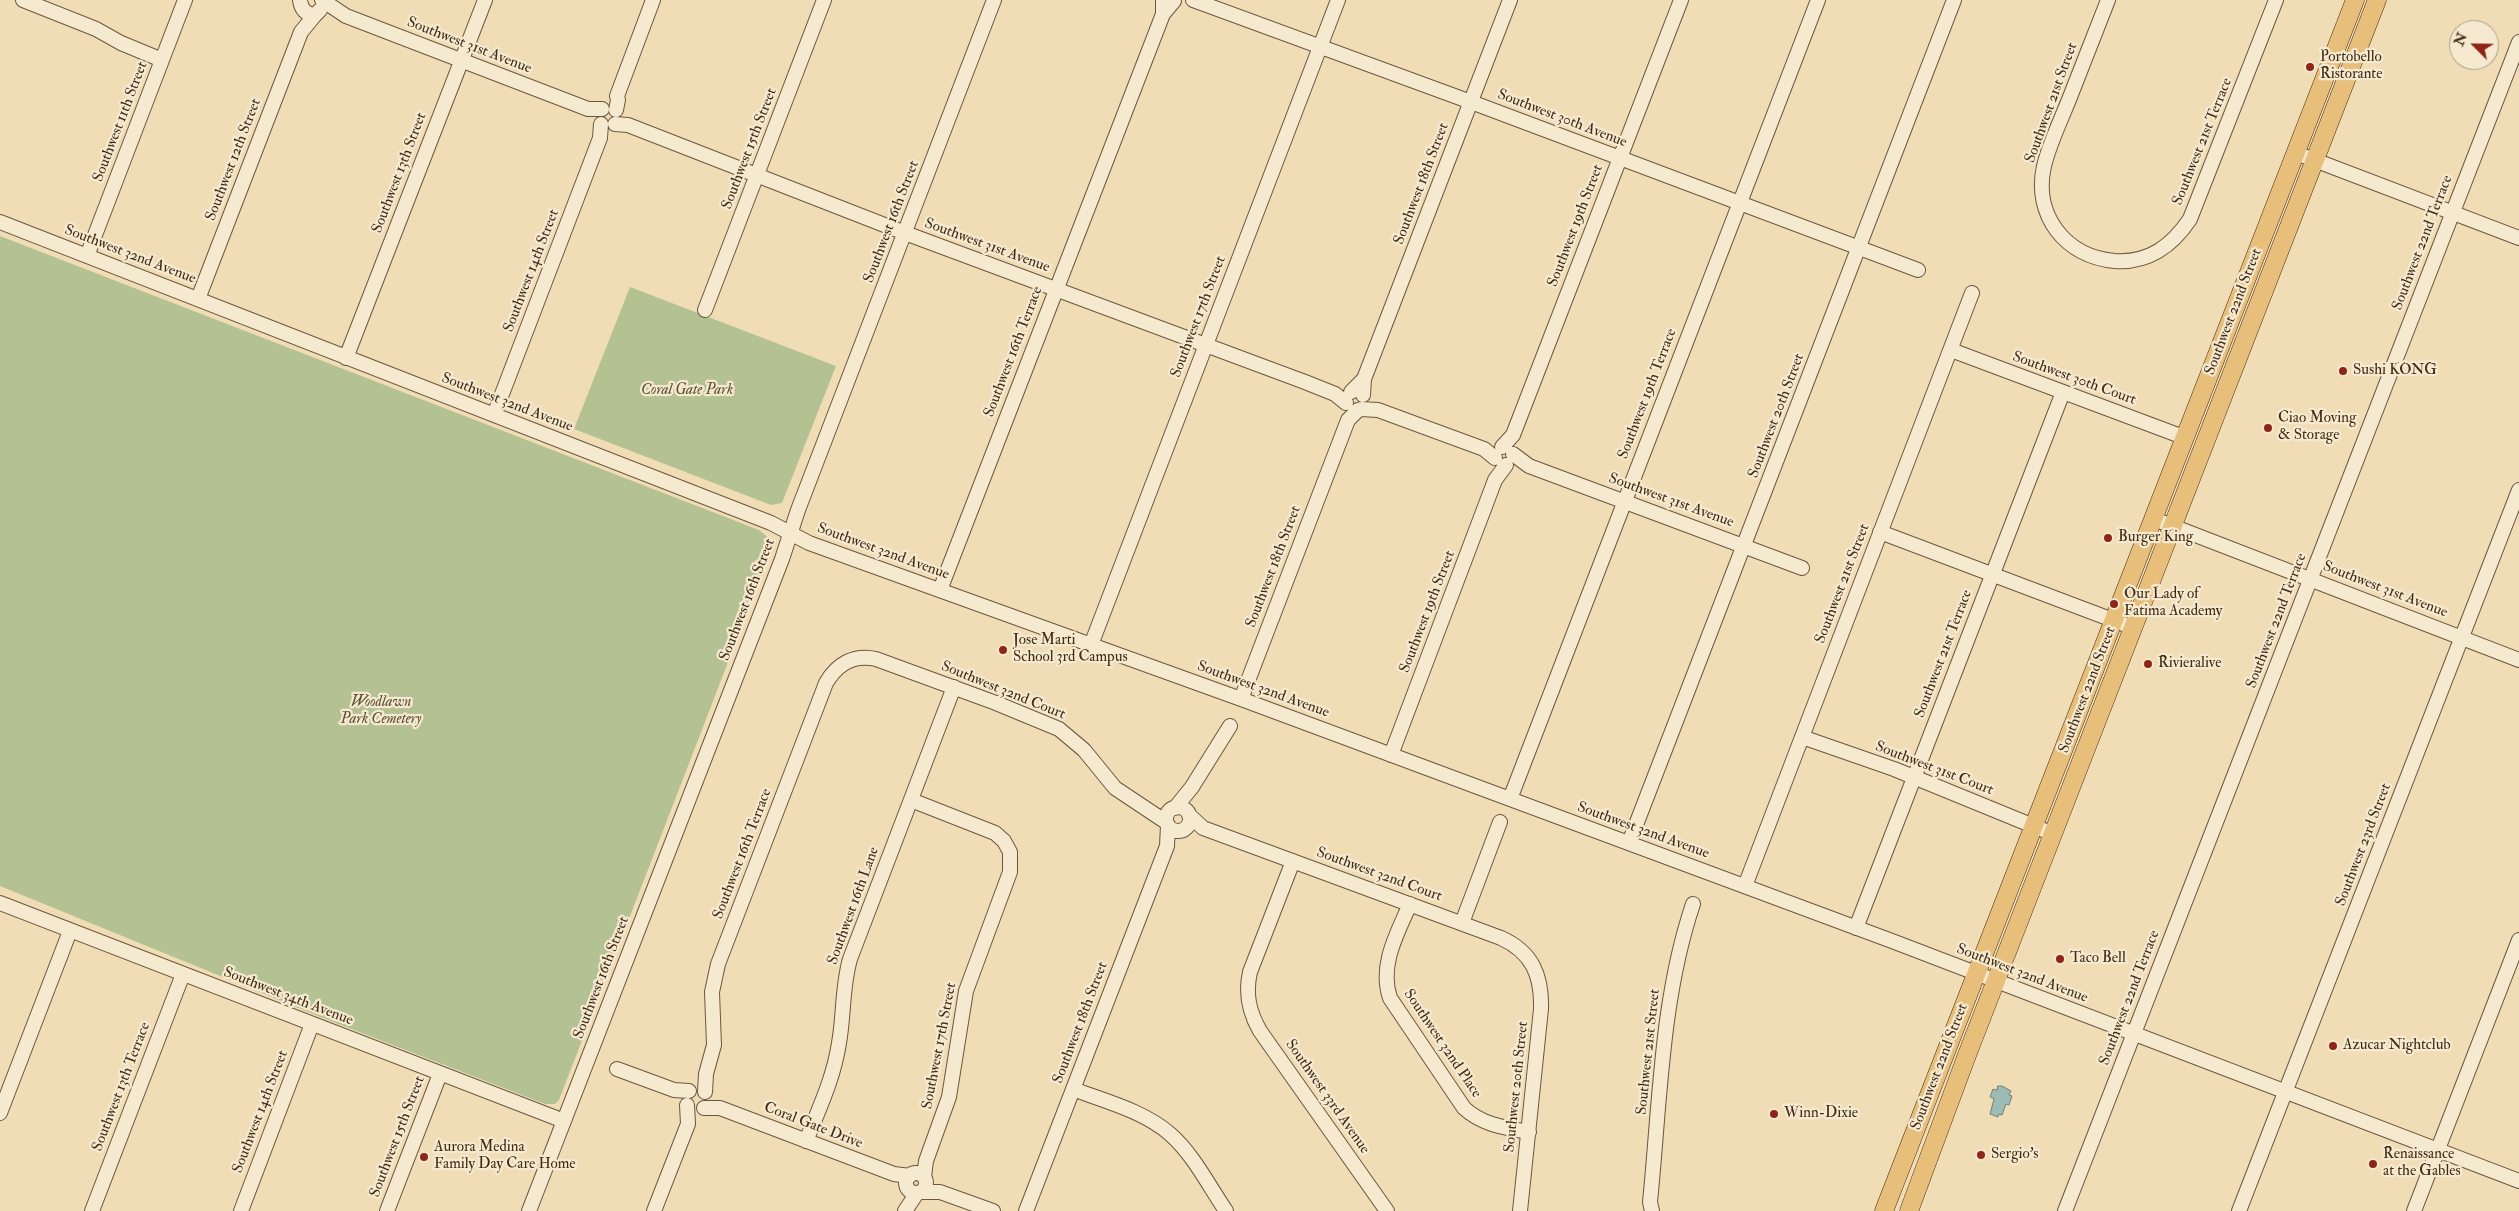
<!DOCTYPE html>
<html>
<head>
<meta charset="utf-8">
<style>
	body { margin:0 }
	#map { position:relative; width:2519px; height:1211px; overflow:hidden; background:#f0ddb6; font-family:"IM FELL Double Pica",serif }
	canvas { display:block }
	.north { position:absolute; left:2449px; top:20px; width:50px; height:50px; box-sizing:border-box; background:#f5e9d0; border:1px solid #ac9d84; border-radius:50%; rotate:293deg; font-size:14px; font-weight:700; line-height:20px; text-align:center; color:#3f2a13 }
	.north::after { content:''; display:block; margin:auto; width:18px; height:22px; background:#8f2418; clip-path:polygon(50% 0,100% 100%,50% 72%,0 100%) }
</style>
</head>
<body>
<div id="map">
<canvas width="2519" height="1211"></canvas>
<div class="north">N</div>
</div>
<script>
const g = document.querySelector('canvas').getContext('2d');
g.lineJoin = 'round';
function fillPath(path, color) { g.fillStyle = color; g.fill(path, 'evenodd'); }
function trace(path, color, width, dash) { g.strokeStyle = color; g.lineWidth = width; g.lineCap = dash ? 'butt' : 'round'; g.setLineDash(dash || []); g.stroke(path); }
function label(font, color, halo, rows, align = 'center') {
  g.font = font + ' "IM FELL Double Pica",serif'; g.lineWidth = 4.5; g.setLineDash([]); g.textBaseline = 'middle'; g.strokeStyle = halo; g.fillStyle = color; for (const [text, x, y, turn = 0] of rows) {
    g.save(); g.translate(x, y); g.rotate((+turn || 0) * Math.PI / 180); g.textAlign = isNaN(turn) ? turn : align; if (halo) g.strokeText(text, 0, 0); g.fillText(text, 0, 0); g.restore();
  }
}
fillPath(new Path2D(`
	M 0,236 L 759,530 L 769,538 L 771,551 L 559,1100 L 555,1104 L 545,1104 L 323,1018 L 0,886 Z
	M 630,287 L 836,366 L 782,503 L 771,505 L 574,429 Z`), '#b4c293');
const water = new Path2D(`
	M 1998,1086 L 2002,1086 L 2011,1091 L 2009,1095 L 2012,1096 L 2009,1105 L 2006,1104 L 2002,1115 L 1999,1114 L 1998,1117 L 1990,1114 L 1994,1099 L 1990,1097 L 1993,1089 L 1997,1090 Z`);
fillPath(water, '#9bbbb4');
trace(water, '#768174', 1);
const minor = new Path2D(`
	M 23,0 L 96,29 L 121,43 L 162,60
	M 300,0 C 301,9 306,15 315,15 L 320,10
	M 322,0 L 346,16 L 588,109 L 602,109
	M 1193,0 L 1471,102 L 1918,270
	M 2108,0 C 2096,31 2084,61 2072,92 C 2063,116 2050,141 2044,166 C 2033,216 2066,257 2115,261 C 2149,263 2172,246 2190,219 L 2276,0
	M 1163,14 L 1174,1
	M 616,110 L 618,100 L 617,96 L 653,0
	M 615,124 L 628,125 L 905,233 L 1305,382 L 1335,394 L 1346,403
	M 2296,153 L 2519,238
	M 0,222 L 771,523 L 809,543 L 1241,699 L 1892,941 L 2519,1181
	M 87,256 L 185,0
	M 198,299 L 301,32 L 315,15
	M 705,310 L 824,0
	M 1951,350 L 2186,438
	M 346,358 L 485,0
	M 1351,392 L 1364,379
	M 1363,395 L 1364,379 L 1510,0
	M 1361,409 L 1378,410 L 1484,449 L 1495,458
	M 494,415 L 600,138 L 601,124
	M 1502,447 L 1513,435 L 1681,0
	M 1513,454 L 1529,466 L 1802,568
	M 2154,519 L 2519,660
	M 1880,532 L 2134,628
	M 940,590 L 1163,14 L 1163,0
	M 1091,645 L 1338,0
	M 1241,699 L 1348,420 L 1358,410
	M 1802,737 L 1894,769 L 2053,834
	M 1391,755 L 1495,480 L 1506,465
	M 1510,799 L 1818,0
	M 911,800 L 995,833 L 1004,841 L 1010,852 L 1010,872 L 966,991 L 949,1097 L 926,1161 L 924,1177
	M1166 819a12 12 0 1 1 24 0a12 12 0 1 1-24 0Z
	M 1175,808 L 1192,787 L 1230,726
	M 1189,815 L 1203,828 L 1501,938 C 1532,952 1542,975 1541,1009 L 1520,1211
	M 1629,843 L 1954,0
	M 1293,861 L 1250,972 C 1245,994 1249,1012 1260,1031 L 1387,1211
	M 1745,886 L 1972,293
	M 0,903 L 564,1121
	M 1410,904 C 1397,934 1379,965 1390,998 L 1464,1108 C 1482,1125 1506,1128 1529,1132
	M 1462,923 L 1500,822
	M 1856,928 L 2063,392
	M 617,1069 L 674,1090 L 689,1091
	M 1073,1089 C 1104,1101 1144,1111 1170,1134 C 1193,1154 1209,1186 1226,1211
	M 705,1092 L 706,1074 L 714,1045 L 712,992 L 718,964 L 826,683 C 837,664 854,654 876,659 L 996,703 L 1059,729 L 1084,750 L 1115,788 L 1166,822
	M 704,1108 L 720,1108 L 894,1174 L 910,1176
	M 0,1113 L 70,931
	M 806,1141 C 819,1109 834,1077 839,1043 C 844,1015 842,987 850,959 L 954,687
	M906 1183a10 10 0 1 1 20 0a10 10 0 1 1-20 0Z
	M 921,1192 L 940,1192 L 993,1211
	M 92,1211 L 183,974
	M 241,1211 L 312,1024
	M 387,1211 L 440,1074
	M 529,1211 L 782,559 L 798,510 L 994,0
	M 654,1211 L 688,1124 L 687,1105
	M 905,1211 L 917,1193
	M 1026,1211 L 1167,846 L 1168,825
	M 1652,1211 L 1650,1202 C 1660,1103 1661,999 1693,904
	M 2065,1211 L 2519,42
	M 2239,1211 L 2519,490
	M 2414,1211 L 2519,940`);
const major = new Path2D(`
	M 1884,1211 L 2355,0
	M 1909,1211 L 1967,1055 L 2377,0`);
trace(minor, '#6b573c', 16);
trace(major, '#3f2a13', 19);
trace(minor, '#f5e9d0', 14);
trace(major, '#e8be7b', 18);
for (const [x, y, r, color] of [
	[2310,67,5,"#8f2418"],
	[2343,371,5,"#8f2418"],
	[2268,428,5,"#8f2418"],
	[2108,538,5,"#8f2418"],
	[2114,604,5,"#8f2418"],
	[1003,650,5,"#8f2418"],
	[2148,664,5,"#8f2418"],
	[2060,959,5,"#8f2418"],
	[2333,1046,5,"#8f2418"],
	[1774,1114,5,"#8f2418"],
	[1981,1155,5,"#8f2418"],
	[424,1157,5,"#8f2418"],
	[2373,1164,5,"#8f2418"]
]) { const dot = new Path2D(); dot.arc(x, y, r, 0, 2 * Math.PI); g.fillStyle = color; g.fill(dot); trace(dot, '#f5e9d0', 2); }
label('15px', '#3f2a13', '#f5e9d0', [
	["Southwest 31st Avenue",469,46,21],
	["Southwest 21st Street",2052,103,-70],
	["Southwest 30th Avenue",1562,119,21],
	["Southwest 11th Street",121,122,-69],
	["Southwest 21st Terrace",2203,142,-68],
	["Southwest 15th Street",750,149,-69],
	["Southwest 12th Street",234,160,-69],
	["Southwest 13th Street",400,173,-69],
	["Southwest 18th Street",1422,184,-69],
	["Southwest 16th Street",892,222,-69],
	["Southwest 19th Street",1576,226,-69],
	["Southwest 22nd Terrace",2423,243,-69],
	["Southwest 31st Avenue",987,246,20],
	["Southwest 32nd Avenue",130,255,21],
	["Southwest 14th Street",532,271,-69],
	["Southwest 22nd Street",2234,312,-69],
	["Southwest 17th Street",1199,317,-69],
	["Southwest 16th Terrace",1014,352,-69],
	["Southwest 30th Court",2074,379,20],
	["Southwest 19th Terrace",1648,394,-69],
	["Southwest 32nd Avenue",507,403,21],
	["Southwest 20th Street",1777,416,-69],
	["Southwest 31st Avenue",1671,501,20],
	["Southwest 32nd Avenue",883,552,20],
	["Southwest 18th Street",1274,567,-69],
	["Southwest 21st Street",1843,584,-69],
	["Southwest 31st Avenue",2385,590,21],
	["Southwest 16th Street",748,600,-69],
	["Southwest 19th Street",1428,612,-69],
	["Southwest 22nd Terrace",2277,621,-69],
	["Southwest 21st Terrace",1944,654,-69],
	["Southwest 32nd Avenue",1263,690,20],
	["Southwest 22nd Street",2088,690,-69],
	["Southwest 32nd Court",1003,691,22],
	["Southwest 31st Court",1934,769,21],
	["Southwest 32nd Avenue",1643,831,20],
	["Southwest 23rd Street",2364,845,-69],
	["Southwest 16th Terrace",743,854,-69],
	["Southwest 32nd Court",1379,875,20],
	["Southwest 16th Lane",854,906,-70],
	["Southwest 32nd Avenue",2022,974,21],
	["Southwest 16th Street",602,978,-69],
	["Southwest 34th Avenue",288,997,21],
	["Southwest 22nd Terrace",2130,998,-69],
	["Southwest 18th Street",1081,1023,-69],
	["Southwest 32nd Place",1442,1044,56],
	["Southwest 17th Street",940,1046,-79],
	["Southwest 21st Street",1649,1052,-84],
	["Southwest 22nd Street",1940,1067,-69],
	["Southwest 13th Terrace",122,1087,-69],
	["Southwest 20th Street",1517,1087,-84],
	["Southwest 33rd Avenue",1327,1097,55],
	["Southwest 14th Street",261,1112,-69],
	["Coral Gate Drive",813,1126,21],
	["Southwest 15th Street",398,1137,-69]
]);
label('15px', '#3f2a13', '#f5e9d0', [
	["Portobello",2320,58],
	["Ristorante",2320,75],
	["Sushi KONG",2353,371],
	["Ciao Moving",2278,419],
	["& Storage",2278,436],
	["Burger King",2118,538],
	["Our Lady of",2124,595],
	["Fatima Academy",2124,612],
	["Jose Marti",1013,641],
	["School 3rd Campus",1013,658],
	["Rivieralive",2158,664],
	["Taco Bell",2070,959],
	["Azucar Nightclub",2343,1046],
	["Winn-Dixie",1784,1114],
	["Aurora Medina",434,1148],
	["Family Day Care Home",434,1165],
	["Sergio's",1991,1155],
	["Renaissance",2383,1155],
	["at the Gables",2383,1172]
], 'left');
label('italic 15px', '#5c5033', '#f5e9d0', [
	["Coral Gate Park",687,391],
	["Woodlawn",381,703],
	["Park Cemetery",381,720]
]);
</script>
</body>
</html>
